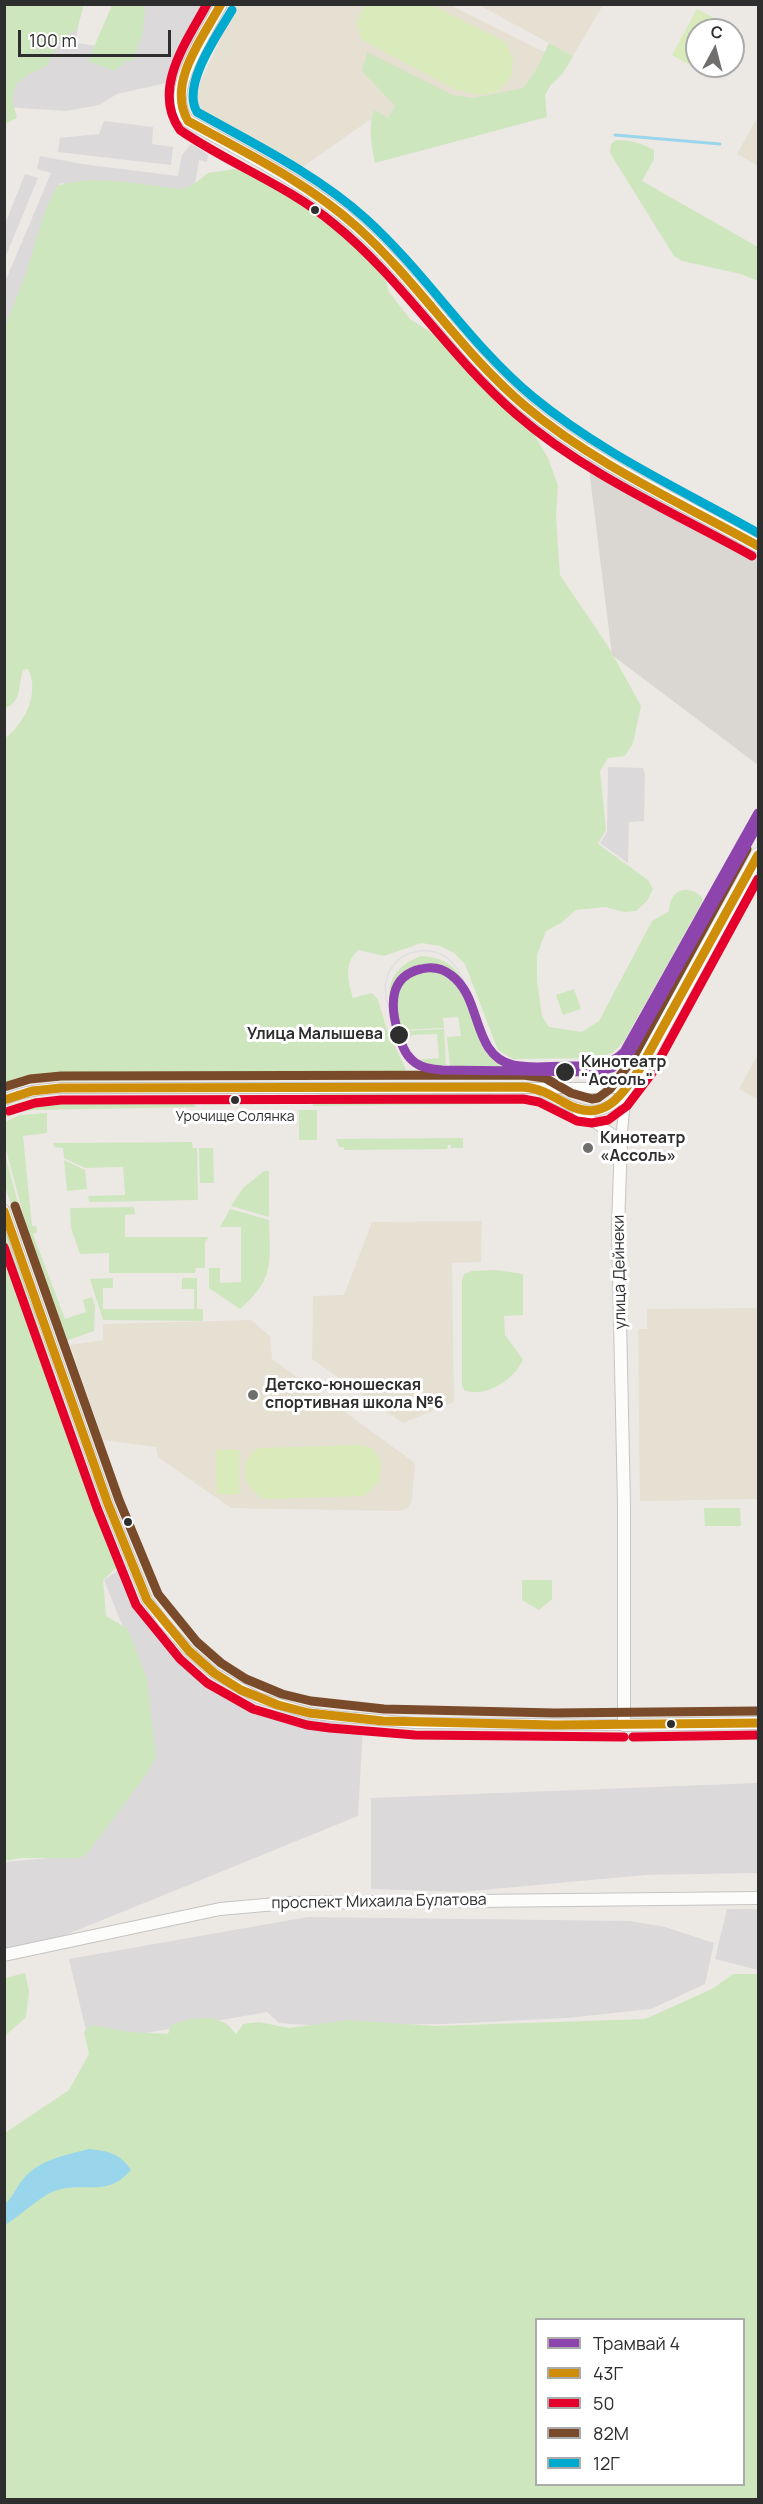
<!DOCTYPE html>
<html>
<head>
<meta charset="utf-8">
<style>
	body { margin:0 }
	#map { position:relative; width:763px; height:2504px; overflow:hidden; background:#ece8e4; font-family:Manrope,sans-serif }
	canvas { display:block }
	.frame { position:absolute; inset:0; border:6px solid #2e2e2e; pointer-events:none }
	.legend { position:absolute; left:535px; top:2318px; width:210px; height:168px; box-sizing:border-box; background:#fff; border:2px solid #ababab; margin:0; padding:8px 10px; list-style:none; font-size:18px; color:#2e2e2e }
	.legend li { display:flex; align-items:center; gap:12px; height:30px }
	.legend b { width:30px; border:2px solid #ababab }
	.north { position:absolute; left:685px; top:18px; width:60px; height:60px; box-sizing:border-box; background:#fff; border:2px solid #ababab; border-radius:50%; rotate:7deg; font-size:16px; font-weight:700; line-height:24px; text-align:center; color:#2e2e2e }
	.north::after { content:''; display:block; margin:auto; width:21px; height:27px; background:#706f6e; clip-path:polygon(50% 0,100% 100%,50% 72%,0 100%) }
	.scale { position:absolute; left:18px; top:30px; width:153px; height:27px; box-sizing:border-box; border:3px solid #2e2e2e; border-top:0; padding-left:8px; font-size:18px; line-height:21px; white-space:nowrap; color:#2e2e2e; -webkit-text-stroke:4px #fff; paint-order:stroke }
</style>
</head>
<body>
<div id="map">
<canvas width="763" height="2504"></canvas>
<div class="frame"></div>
<ul class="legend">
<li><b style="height:8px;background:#8e44ad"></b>Трамвай 4</li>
<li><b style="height:8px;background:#cf8e09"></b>43Г</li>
<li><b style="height:8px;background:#e4002b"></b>50</li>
<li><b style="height:8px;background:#7a4b2a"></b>82М</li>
<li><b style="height:8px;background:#00a9ce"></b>12Г</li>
</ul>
<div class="north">С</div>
<div class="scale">100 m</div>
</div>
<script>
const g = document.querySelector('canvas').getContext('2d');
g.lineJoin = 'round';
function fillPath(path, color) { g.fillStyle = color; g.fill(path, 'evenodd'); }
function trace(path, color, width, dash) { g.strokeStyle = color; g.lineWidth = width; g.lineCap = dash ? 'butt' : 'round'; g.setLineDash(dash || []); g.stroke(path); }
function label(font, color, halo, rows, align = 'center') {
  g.font = font + ' Manrope,sans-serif'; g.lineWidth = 6; g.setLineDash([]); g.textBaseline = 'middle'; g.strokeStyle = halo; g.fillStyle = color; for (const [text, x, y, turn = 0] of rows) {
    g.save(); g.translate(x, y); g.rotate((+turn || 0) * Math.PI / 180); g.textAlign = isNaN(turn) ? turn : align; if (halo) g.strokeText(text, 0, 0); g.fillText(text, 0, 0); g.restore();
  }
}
fillPath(new Path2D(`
	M 128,5 L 216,5 L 175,81 L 117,94 L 99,105 L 66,111 L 5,107 L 4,26 L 80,10 L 76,43 L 118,49 Z
	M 104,121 L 153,127 L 152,144 L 173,147 L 171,165 L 58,152 L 60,138 L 99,134 Z
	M 191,144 L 208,154 L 207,162 L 199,160 L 193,197 L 150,196 L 60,183 L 44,238 L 5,330 L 5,282 L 51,173 L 37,169 L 40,156 L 82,164 L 178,176 L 182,155 Z
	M 25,174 L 38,178 L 5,258 L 5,224 Z
	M 608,767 L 643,768 L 645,774 L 644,821 L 629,822 L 628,863 L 600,843 L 607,832 Z
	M 120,1569 L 151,1620 L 175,1649 L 205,1677 L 230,1694 L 250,1704 L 302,1717 L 363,1726 L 358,1816 L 63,1936 L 5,1948 L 5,1862 L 82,1855 L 140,1669 L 104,1580 Z
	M 758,1783 L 758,1873 L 645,1875 L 461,1892 L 371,1889 L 371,1798 Z
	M 727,1909 L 758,1909 L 758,1970 L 715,1959 Z
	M 308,1917 L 630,1921 L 665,1927 L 714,1943 L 705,1984 L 651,2009 L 567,2018 L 444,2024 L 318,2026 L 279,2023 L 267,2012 L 89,2043 L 69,1959 Z`), '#dcd9db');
fillPath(new Path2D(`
	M 236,5 L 450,5 L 566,63 L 537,89 L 368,121 L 301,168 L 194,108 L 193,99 Z
	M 479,5 L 603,5 L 573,56 Z
	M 758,116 L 758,166 L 737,154 Z
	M 758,1054 L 758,1099 L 739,1089 Z
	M 482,1221 L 481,1262 L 452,1263 L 454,1402 L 403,1423 L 312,1359 L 313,1296 L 344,1295 L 372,1222 Z
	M 758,1308 L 758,1499 L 640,1501 L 638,1329 L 647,1329 L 647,1309 Z
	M 251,1320 L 270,1336 L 272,1359 L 415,1463 L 412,1501 L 407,1509 L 397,1511 L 231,1508 L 158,1457 L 156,1447 L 103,1440 L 70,1345 L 103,1340 L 103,1324 Z`), '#e6e0d3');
fillPath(new Path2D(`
	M 5,4 L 84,5 L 77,29 L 60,40 L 47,66 L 31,73 L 16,84 L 12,98 L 17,118 L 5,124 Z
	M 112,5 L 145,5 L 143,32 L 133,61 L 126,61 L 115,71 L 88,61 Z
	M 549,43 L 573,56 L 563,73 L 551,85 L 545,95 L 547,117 L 375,163 C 371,144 368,129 374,110 L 388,118 L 395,106 L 362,71 L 367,52 L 453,95 L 473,98 L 523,88 L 536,70 Z
	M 616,140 C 630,140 642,143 654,150 L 654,159 L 642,181 L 758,247 L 758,281 L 741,274 L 682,261 L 674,256 L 610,153 L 611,144 Z
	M 235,169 L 268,178 L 309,200 L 343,225 L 372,252 L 383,269 L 389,292 L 410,319 L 452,346 L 512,408 L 535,436 L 548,458 L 558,486 L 556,517 L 560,575 L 608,646 L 641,706 L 633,743 L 625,756 L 608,758 L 600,771 L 606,830 L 598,844 L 648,880 L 653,889 L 647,901 L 636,911 L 624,912 L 606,907 L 576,910 L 561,923 L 546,931 L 537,955 L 537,981 L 542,1016 L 549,1027 L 582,1032 L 599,1021 L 652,921 L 669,911 C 670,890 686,883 702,897 L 703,901 L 623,1043 L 612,1053 L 597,1058 L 513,1059 L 498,1050 L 465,964 L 454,953 L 440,946 L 421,943 L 384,956 L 359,950 C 343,962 348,981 353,998 L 372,993 L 378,1000 L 387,1030 L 406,1069 L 403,1076 L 396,1079 L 92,1080 L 22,1082 L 5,1087 L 5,738 C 25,724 40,692 28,669 L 23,670 C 18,685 22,702 5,708 L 5,327 L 25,276 L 46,208 L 57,186 C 96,173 143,186 183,189 L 194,184 L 208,173 Z
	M 421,956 C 439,957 453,963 463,980 C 433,956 394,964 391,1006 C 385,980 397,965 421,956 Z
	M 425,971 C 483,971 463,1017 485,1051 C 490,1059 498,1063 506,1068 L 450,1067 L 447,1037 L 461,1036 L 458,1017 L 443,1018 L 444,1028 L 400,1030 C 391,999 393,982 425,971 Z
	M 574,989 L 581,1009 L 563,1015 L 556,995 Z
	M 444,1029 L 446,1067 C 435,1067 421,1070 414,1060 L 439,1058 L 437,1034 L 412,1035 L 405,1045 L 400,1031 Z
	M 492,1092 L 492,1104 L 312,1106 L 320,1093 Z
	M 264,1095 L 267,1104 L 203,1104 L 205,1096 Z
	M 193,1097 L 195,1107 L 34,1110 L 18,1112 L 5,1118 L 5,1110 L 17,1103 L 38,1098 Z
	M 299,1110 L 317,1110 L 317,1140 L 299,1140 Z
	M 47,1113 L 47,1133 L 23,1136 L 32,1226 L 36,1226 L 37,1232 L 33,1234 L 65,1319 L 86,1312 L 83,1300 L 92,1297 L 95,1306 L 94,1331 L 66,1341 L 26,1225 L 5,1146 L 5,1122 L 20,1115 Z
	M 463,1138 L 463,1148 L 451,1148 L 451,1145 L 448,1145 L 447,1149 L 344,1150 L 344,1147 L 339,1147 L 336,1139 Z
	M 192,1142 L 193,1148 L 197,1148 L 198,1200 L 89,1202 L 88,1196 L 125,1195 L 123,1167 L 85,1168 L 64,1158 L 63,1148 L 54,1147 L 53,1143 Z
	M 199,1148 L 213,1148 L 214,1183 L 200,1183 Z
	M 5,1154 L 24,1226 L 64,1342 L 61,1344 L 26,1251 L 5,1186 Z
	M 64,1160 L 85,1170 L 87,1189 L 67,1191 Z
	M 264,1171 L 269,1171 L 269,1217 L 231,1206 L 243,1188 Z
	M 134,1207 L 135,1214 L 125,1215 L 125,1237 L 209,1237 L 205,1242 L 205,1268 L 196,1268 L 195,1273 L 109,1273 L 109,1253 L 80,1254 L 71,1228 L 70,1208 Z
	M 230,1209 L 269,1220 C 270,1262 275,1279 240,1309 L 209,1288 L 209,1268 L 220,1268 L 220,1283 L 241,1282 L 241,1227 L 220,1227 Z
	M 4,1223 L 118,1566 L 103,1580 L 106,1616 L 128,1629 L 147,1679 L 156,1757 L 146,1775 L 86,1855 L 79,1858 L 20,1858 L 5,1861 Z
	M 496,1270 L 523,1274 L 523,1315 L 504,1316 L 505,1335 L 523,1359 C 516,1379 485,1399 464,1390 L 462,1385 L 462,1281 L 464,1274 L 472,1271 Z
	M 113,1278 L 113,1288 L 103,1288 L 103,1309 L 194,1309 L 194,1289 L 182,1289 L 182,1278 L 197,1278 L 197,1309 L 203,1309 L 203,1321 L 103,1320 L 90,1279 Z
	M 704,1508 L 740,1508 L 741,1526 L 705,1526 Z
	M 522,1580 L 552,1580 L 552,1599 L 539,1610 L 522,1600 Z
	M 25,1973 L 29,1991 L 26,2017 L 5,2036 L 5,1978 Z
	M 733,1974 L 758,1974 L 758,2499 L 5,2499 L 5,2133 L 69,2090 L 89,2054 L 84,2032 L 91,2025 L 131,2032 L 168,2034 L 171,2025 C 186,2019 210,2014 225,2023 C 229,2025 233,2031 236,2034 L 243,2024 L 259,2022 L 289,2028 L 347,2020 L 435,2026 L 645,2019 L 712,1989 ZM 536,2320 L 744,2320 L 744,2484 L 536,2484 Z`), '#cee6be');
fillPath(new Path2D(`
	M 364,5 L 431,5 L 504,41 L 513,58 L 511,77 L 499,91 L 479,95 L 456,90 L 362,40 L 357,24 Z
	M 697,9 L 716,19 L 710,30 L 697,30 L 697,53 L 690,65 L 672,55 Z
	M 360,1445 L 372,1448 L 382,1463 L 378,1483 L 364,1496 L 266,1499 C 243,1491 236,1460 259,1448 Z
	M 216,1450 L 239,1450 L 239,1494 L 217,1494 Z`), '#d9eabb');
fillPath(new Path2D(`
	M 594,447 L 758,545 L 758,765 L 612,655 L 588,461 Z`), '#dad6d2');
fillPath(new Path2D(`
	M 89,2149 C 108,2151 120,2153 131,2170 C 105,2200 82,2179 52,2192 C 37,2199 20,2216 5,2225 L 5,2204 C 14,2196 16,2187 24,2178 C 41,2159 66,2155 89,2149 Z`), '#99d6ec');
trace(new Path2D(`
	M 615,135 L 720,144`), '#99d6ec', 3);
const minor = new Path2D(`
	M 539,1089 C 571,1107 601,1128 627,1088
	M 4,1100 C 23,1091 42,1089 61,1088 L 627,1088
	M 578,1112 L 614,1135 L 621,1147
	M 621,1140 L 626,1092
	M 4,1210 L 108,1504 L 147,1600 L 164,1623 L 189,1651 L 214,1673 L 258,1698 L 309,1713 L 332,1716 L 415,1723 L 624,1725`);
const tertiary = new Path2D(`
	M 221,4 C 207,32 162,94 188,121 C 241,151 313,187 357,227 C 418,282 462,353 525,406 C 593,463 681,502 758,546
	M 621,1140 L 618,1227 L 624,1505 L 624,1725 L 758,1723
	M 4,1955 L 220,1909 L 287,1903 L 758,1898`);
const secondary = new Path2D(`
	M 627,1088 L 641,1067 L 758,855`);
trace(minor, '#c5c4c5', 12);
trace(tertiary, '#c5c4c5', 14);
trace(secondary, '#c5c4c5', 15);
trace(minor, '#fcfcfb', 10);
trace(tertiary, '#fcfcfb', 12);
trace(secondary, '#fcfcfb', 14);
trace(new Path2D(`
	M 394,1022 C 390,1009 383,996 386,982 C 391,952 429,940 451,961 C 461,971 465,985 470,997`), '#dfdfe1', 1.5);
trace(new Path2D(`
	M 221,4 C 203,38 166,83 188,121 C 246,153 308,183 357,227 C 418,282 462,353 525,406 C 594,464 679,502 758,546
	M 4,1100 L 32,1091 L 61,1088 L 523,1087 C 539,1088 549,1094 563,1102 C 603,1126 620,1097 641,1067 L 758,855
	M 4,1211 L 108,1504 L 147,1600 L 189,1651 L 214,1673 L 241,1690 L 278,1705 L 309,1713 L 383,1721 L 554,1725 L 758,1723`), '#cf8e09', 9);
trace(new Path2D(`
	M 207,4 C 187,41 151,89 180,130 C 229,164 287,185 334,224 C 402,279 449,356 516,414 C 585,474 673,512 752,556
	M 9,1111 L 35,1103 L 61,1100 L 523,1099 L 539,1102 L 577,1121 L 592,1123 L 608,1120 L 627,1106 L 652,1073 L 758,879
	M 4,1247 L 97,1508 L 136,1605 L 180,1659 L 207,1683 L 253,1709 L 307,1725 L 330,1728 L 415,1735 L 624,1737
	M 633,1737 L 758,1735`), '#e4002b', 9);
trace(new Path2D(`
	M 4,1087 L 30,1079 L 61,1076 L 523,1075 L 545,1078 L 571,1093 L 592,1099 L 598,1098 L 610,1089 L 631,1061 L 747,849
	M 15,1206 L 119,1500 L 158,1594 L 197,1642 L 221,1663 L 246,1679 L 282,1694 L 311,1701 L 384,1709 L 554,1713 L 758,1711`), '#7a4b2a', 9);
trace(new Path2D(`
	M 232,10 C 218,34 181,85 197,112 C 254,144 316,174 365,218 C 426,273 470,345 533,397 C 601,453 682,490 758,533`), '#00a9ce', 9);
trace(new Path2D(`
	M 758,813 L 624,1052 C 608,1068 589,1066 568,1066 C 550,1066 531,1069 513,1065 C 471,1055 483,998 451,975 C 442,968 432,966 421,969 C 389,976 390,1006 398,1032 C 401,1042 404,1053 412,1060 C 420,1068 431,1069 442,1070 L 597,1072 L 612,1068 L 629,1055 L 758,825`), '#8e44ad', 9);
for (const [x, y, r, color] of [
	[315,210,5,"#2e2e2e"],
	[399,1035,10,"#2e2e2e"],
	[565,1072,10,"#2e2e2e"],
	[235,1100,5,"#2e2e2e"],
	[588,1148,6,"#706f6e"],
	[253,1395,6,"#706f6e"],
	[128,1522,5,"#2e2e2e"],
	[671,1724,5,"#2e2e2e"]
]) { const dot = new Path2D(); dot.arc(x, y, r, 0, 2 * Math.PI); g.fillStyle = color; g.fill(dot); trace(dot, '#fff', 2); }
label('14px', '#2e2e2e', '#fff', [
	["Урочище Солянка",235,1117]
]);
label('bold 16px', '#2e2e2e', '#fff', [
	["Улица Малышева",383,1035],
	["Кинотеатр",581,1063,"left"],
	["\"Ассоль\"",581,1081,"left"]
], 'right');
label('bold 16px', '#2e2e2e', '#fff', [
	["Кинотеатр",600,1139],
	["«Ассоль»",600,1157],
	["Детско-юношеская",265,1386],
	["спортивная школа №6",265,1404]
], 'left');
label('16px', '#2e2e2e', '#fff', [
	["улица Дейнеки",620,1272,-91],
	["проспект Михаила Булатова",379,1902,-1]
]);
</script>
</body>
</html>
